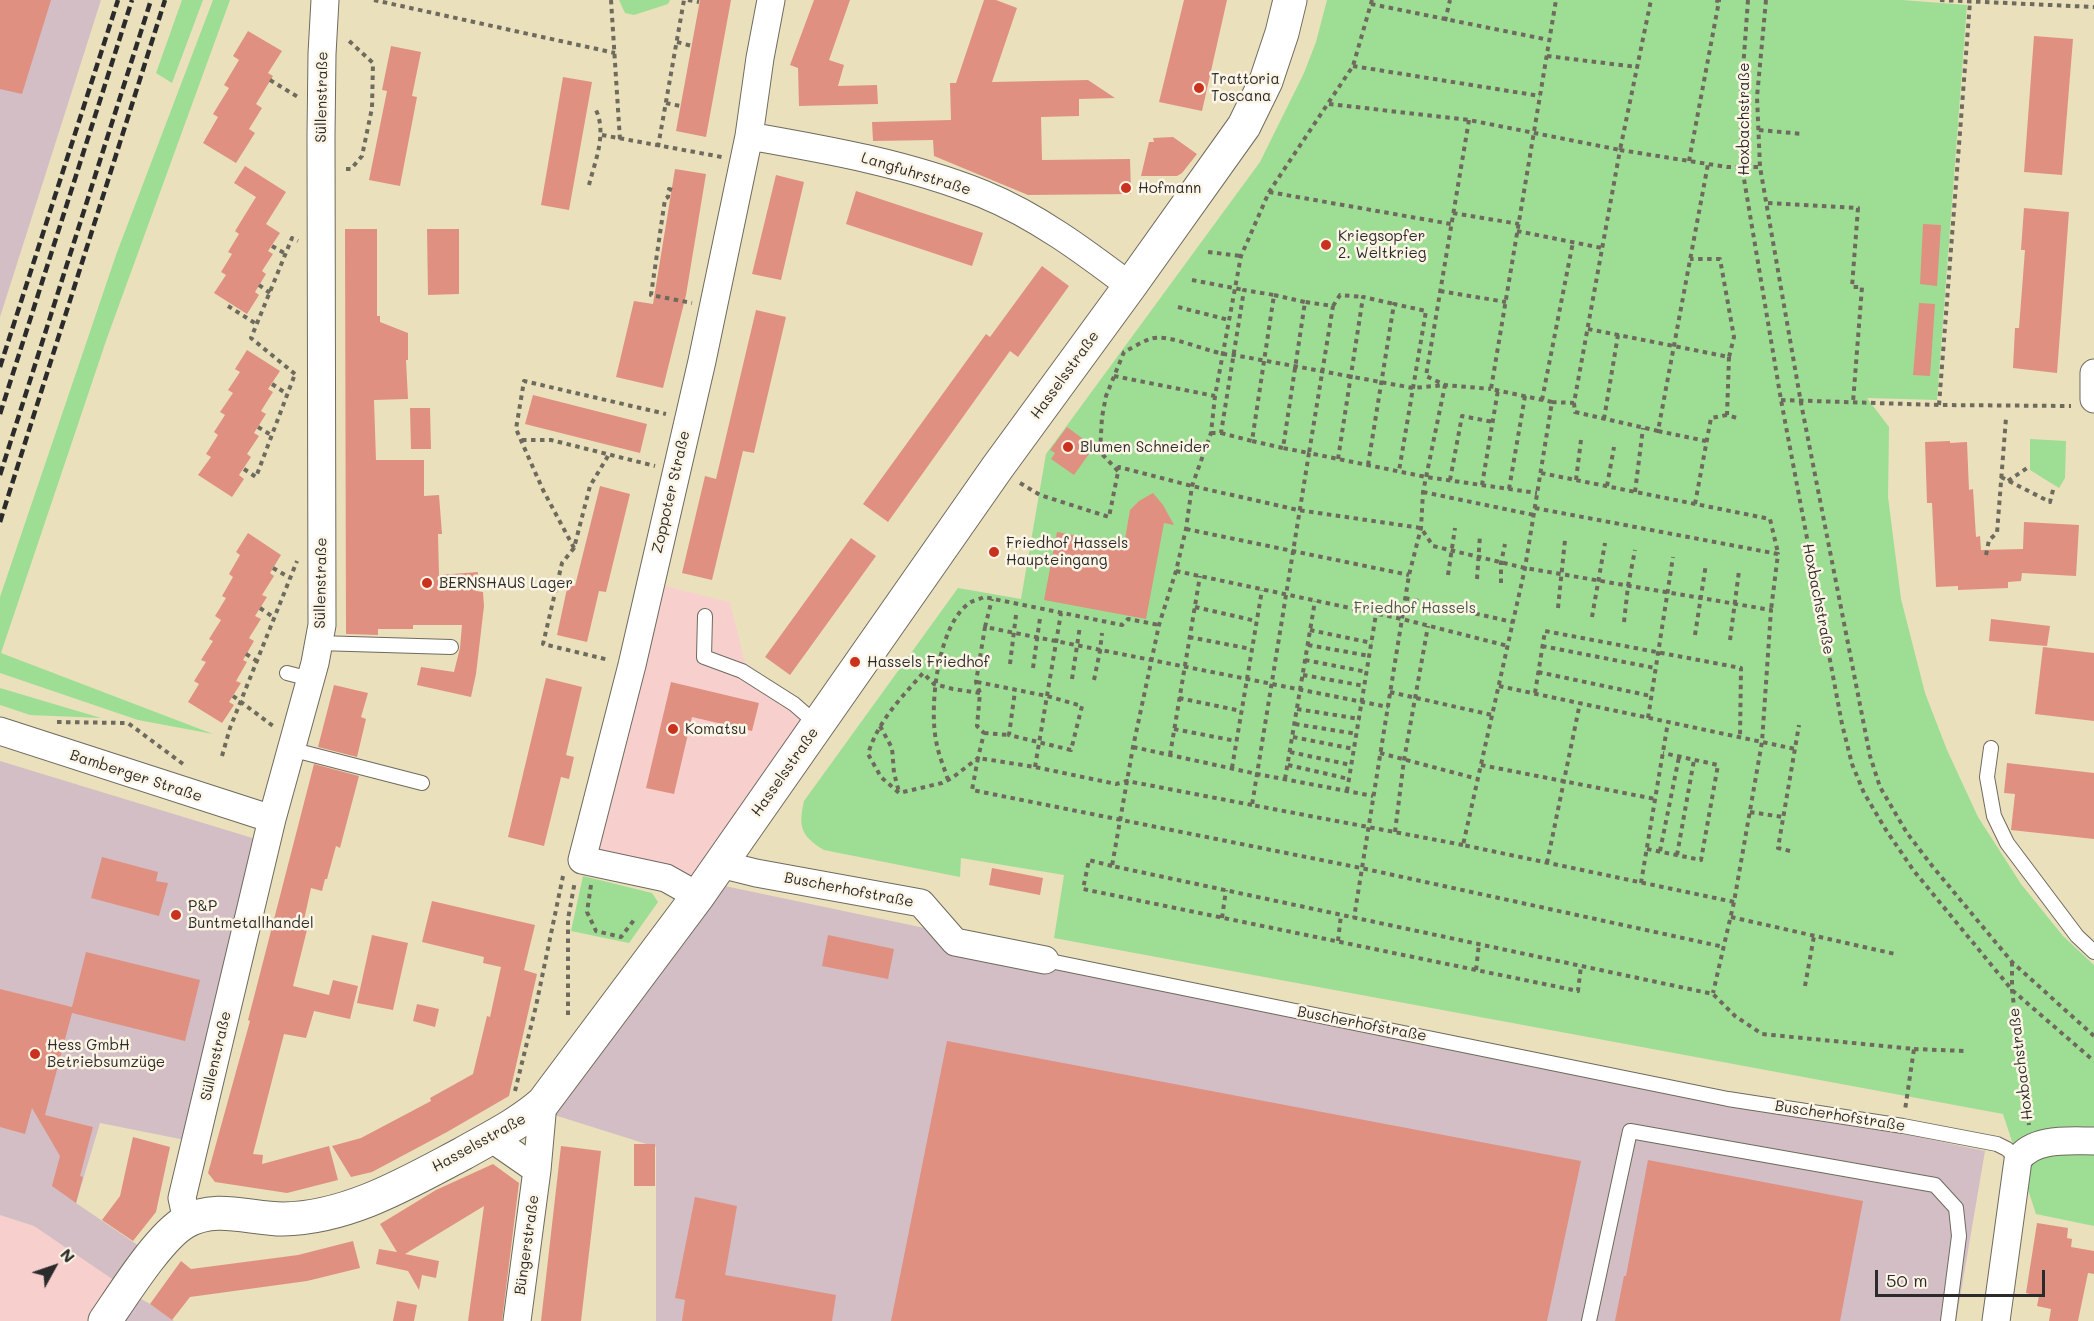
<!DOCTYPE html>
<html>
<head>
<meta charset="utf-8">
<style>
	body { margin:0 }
	#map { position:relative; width:2094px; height:1321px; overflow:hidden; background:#eae0bc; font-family:Mali,sans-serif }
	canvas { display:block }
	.north { position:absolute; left:24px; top:1237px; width:60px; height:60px; -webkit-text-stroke:4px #fcf5e5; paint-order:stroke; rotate:50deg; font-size:16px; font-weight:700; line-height:24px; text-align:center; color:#2b2b2b }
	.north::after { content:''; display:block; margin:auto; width:21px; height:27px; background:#2b2b2b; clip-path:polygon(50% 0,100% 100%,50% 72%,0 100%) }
	.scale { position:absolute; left:1875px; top:1270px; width:170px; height:27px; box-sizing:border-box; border:3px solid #2b2b2b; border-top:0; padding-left:8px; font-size:18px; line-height:21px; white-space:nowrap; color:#2b2b2b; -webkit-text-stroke:4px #fcf5e5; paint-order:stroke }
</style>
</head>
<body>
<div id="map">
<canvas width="2094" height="1321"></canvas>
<div class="north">N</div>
<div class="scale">50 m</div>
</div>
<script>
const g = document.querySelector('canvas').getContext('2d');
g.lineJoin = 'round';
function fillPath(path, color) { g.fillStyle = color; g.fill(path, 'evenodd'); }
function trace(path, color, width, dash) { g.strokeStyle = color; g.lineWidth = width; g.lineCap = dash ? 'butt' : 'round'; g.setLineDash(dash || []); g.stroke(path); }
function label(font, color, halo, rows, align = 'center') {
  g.font = font + ' Mali,sans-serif'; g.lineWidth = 5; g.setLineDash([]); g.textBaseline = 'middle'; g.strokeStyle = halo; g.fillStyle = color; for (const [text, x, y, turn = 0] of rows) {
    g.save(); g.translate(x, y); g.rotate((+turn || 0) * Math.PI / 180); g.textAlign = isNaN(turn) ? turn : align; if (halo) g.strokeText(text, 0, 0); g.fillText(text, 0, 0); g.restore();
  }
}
fillPath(new Path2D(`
	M 657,584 L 730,602 L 745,662 L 815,715 L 696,880 L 591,855 Z
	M 0,1215 L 34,1226 L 121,1285 L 96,1321 L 0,1321 Z`), '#f7d0ce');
fillPath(new Path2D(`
	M 0,0 L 101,0 L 0,317 Z
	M 0,761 L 259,840 L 185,1140 L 100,1123 L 76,1203 L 145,1250 L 121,1285 L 34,1226 L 0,1215 Z
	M 720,885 L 1985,1151 L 1956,1321 L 656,1321 L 656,1147 L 548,1113 Z
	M 134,1295 L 150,1304 L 174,1321 L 116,1321 Z`), '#d2bec4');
fillPath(new Path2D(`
	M 182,0 L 203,0 L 172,83 L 156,73 Z
	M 213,0 L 230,0 L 107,338 L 1,653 L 213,734 L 138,720 L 0,673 L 0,597 L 116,255 Z
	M 619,0 L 670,0 L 668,4 L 634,15 L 625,13 Z
	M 1327,0 L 1902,0 L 1967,5 L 1937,400 L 1867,398 L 1889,427 L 1888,497 L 1901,599 L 1925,693 L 1947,750 L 1978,817 L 2021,884 L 2063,936 L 2094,965 L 2094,1226 L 2036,1214 L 2003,1114 L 1054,938 L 1064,875 L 961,858 L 960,877 L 824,850 C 801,836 798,827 804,801 L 958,588 L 1021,599 L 1046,454 L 1260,162 L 1304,73 L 1316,42 Z
	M 2030,439 L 2066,441 L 2065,478 L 2059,488 L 2030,470 Z
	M 0,688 L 101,718 L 30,715 L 0,705 Z
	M 583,876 L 652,893 L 658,902 L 629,943 L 571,931 Z`), '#9dde94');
fillPath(new Path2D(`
	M 0,0 L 51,0 L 22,94 L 0,89 Z
	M 700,0 L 731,0 L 706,137 L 676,131 Z
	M 814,0 L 850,0 L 829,60 L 844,65 L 838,86 L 877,85 L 878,104 L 799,106 L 798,68 L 790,65 Z
	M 984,0 L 996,0 L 1017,8 L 992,82 L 1088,80 L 1115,98 L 1079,99 L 1079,116 L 1041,117 L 1042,160 L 1130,159 L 1131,194 L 1028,195 L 934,156 L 933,140 L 873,141 L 872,122 L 951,120 L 950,83 L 956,83 Z
	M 1184,0 L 1227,0 L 1202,111 L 1159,102 Z
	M 248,31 L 282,51 L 268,73 L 273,76 L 256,104 L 262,108 L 249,129 L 255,133 L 236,163 L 203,143 L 218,117 L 213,114 L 229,88 L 224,85 L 239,60 L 233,56 Z
	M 2034,36 L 2073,39 L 2062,175 L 2024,172 Z
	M 391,46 L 421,52 L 412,96 L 417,97 L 400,186 L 369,180 L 387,91 L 382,90 Z
	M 563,77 L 592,82 L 569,210 L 541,205 Z
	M 1173,137 L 1197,154 L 1182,173 L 1177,176 L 1141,176 L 1149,142 L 1154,142 L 1153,138 Z
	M 245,166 L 286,192 L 266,224 L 280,233 L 268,251 L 273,254 L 262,271 L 266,274 L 255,292 L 259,295 L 247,314 L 214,293 L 226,275 L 221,272 L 232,254 L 228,252 L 239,234 L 235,231 L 256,197 L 234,183 Z
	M 675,169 L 706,174 L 686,295 L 663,388 L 616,377 L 634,301 L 653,304 Z
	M 776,175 L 804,182 L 781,280 L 752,274 Z
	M 856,191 L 983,233 L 972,266 L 846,224 Z
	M 2024,208 L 2069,212 L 2057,373 L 2013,368 L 2015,328 L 2019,328 L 2025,250 L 2021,250 Z
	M 1923,224 L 1941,225 L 1937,286 L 1920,284 Z
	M 345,229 L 377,229 L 377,316 L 380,316 L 380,322 L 408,333 L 408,360 L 406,360 L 408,399 L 374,400 L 376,460 L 424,460 L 424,496 L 439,495 L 442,534 L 438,534 L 439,575 L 478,572 L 476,591 L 483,592 L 484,606 L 476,674 L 471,697 L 417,685 L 421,667 L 454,672 L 460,648 L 462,625 L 413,625 L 413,629 L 378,629 L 378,635 L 346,634 Z
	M 427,229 L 459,229 L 459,294 L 428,295 Z
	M 1042,266 L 1069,286 L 1018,357 L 1010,351 L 888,522 L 863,504 L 986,334 L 990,337 Z
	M 1919,303 L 1935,304 L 1930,376 L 1913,375 Z
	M 756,310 L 786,317 L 754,453 L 743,451 L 712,580 L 682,573 L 705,476 L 716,479 Z
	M 247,350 L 280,371 L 268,389 L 273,392 L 261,411 L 266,414 L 254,433 L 259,436 L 247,454 L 251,457 L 239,475 L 244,479 L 232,497 L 198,475 L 211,457 L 206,454 L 218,435 L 214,432 L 225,415 L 220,412 L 233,393 L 228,390 L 240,372 L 235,369 Z
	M 533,395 L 647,424 L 640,453 L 525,424 Z
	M 410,408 L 430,408 L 431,449 L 411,449 Z
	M 1067,427 L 1094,447 L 1074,475 L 1051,459 L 1055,453 L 1050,450 Z
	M 1950,441 L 1950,443 L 1967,442 L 1969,490 L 1973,489 L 1976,537 L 1980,536 L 1981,550 L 2023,549 L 2024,522 L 2079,525 L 2076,576 L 2022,573 L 2021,581 L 2008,582 L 2008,588 L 1958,590 L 1958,586 L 1936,587 L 1932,503 L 1927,503 L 1925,442 Z
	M 600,486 L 630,494 L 606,592 L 599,591 L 587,642 L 557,635 L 568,584 L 575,586 Z
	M 1153,493 L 1163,505 L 1174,525 L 1164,523 L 1146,619 L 1044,600 L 1057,532 L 1124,545 L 1130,510 L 1139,501 Z
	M 248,533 L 281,555 L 270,573 L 274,576 L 262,595 L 267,597 L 255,616 L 261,619 L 249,638 L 254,641 L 243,660 L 247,662 L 236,681 L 241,683 L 229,702 L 234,705 L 222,723 L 188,702 L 199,684 L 194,681 L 206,662 L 201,660 L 213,641 L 209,639 L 221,620 L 215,616 L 226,598 L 222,596 L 233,577 L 229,574 L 240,555 L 236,552 Z
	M 851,538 L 876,556 L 790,675 L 765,657 Z
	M 1991,619 L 2050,626 L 2047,646 L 1989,641 Z
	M 2043,647 L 2094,653 L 2094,721 L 2035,714 Z
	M 546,678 L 582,687 L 566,755 L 574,757 L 569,779 L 561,777 L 544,846 L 508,837 Z
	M 671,682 L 759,703 L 752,731 L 692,717 L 674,794 L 646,788 Z
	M 334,685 L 368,693 L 361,717 L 366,719 L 357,757 L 318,747 Z
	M 2007,763 L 2094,773 L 2094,839 L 2011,830 L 2015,794 L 2004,793 Z
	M 314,764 L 359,776 L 340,848 L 336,846 L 327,879 L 325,879 L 322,891 L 311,888 L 302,929 L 307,930 L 293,986 L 329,995 L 333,980 L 358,986 L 350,1019 L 314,1011 L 306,1038 L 284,1034 L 253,1154 L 263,1155 L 262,1164 L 329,1146 L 338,1180 L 287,1193 L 215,1182 L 208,1173 L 250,1021 L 248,1020 L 255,993 Z
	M 102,857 L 158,872 L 156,881 L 168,883 L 159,916 L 91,898 Z
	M 992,868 L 1043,878 L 1040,895 L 989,885 Z
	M 432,901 L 535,925 L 524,970 L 537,974 L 509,1096 L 447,1132 L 372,1172 L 351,1177 L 332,1146 L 361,1138 L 431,1101 L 430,1098 L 473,1074 L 487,1016 L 490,1017 L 501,967 L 483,963 L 484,957 L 422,942 Z
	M 372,935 L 408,943 L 393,1010 L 357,1003 Z
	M 828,935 L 894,949 L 888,979 L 822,966 Z
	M 86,952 L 200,980 L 185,1041 L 72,1013 L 45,1115 L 93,1127 L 80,1176 L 83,1177 L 76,1203 L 52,1186 L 60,1156 L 32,1108 L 25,1134 L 0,1127 L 0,989 L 72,1007 Z
	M 417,1004 L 439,1009 L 435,1027 L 413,1021 Z
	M 947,1041 L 1581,1161 L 1547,1321 L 891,1321 Z
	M 133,1137 L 170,1147 L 156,1212 L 133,1241 L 102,1220 L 120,1196 Z
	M 634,1144 L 655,1144 L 655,1186 L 634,1186 Z
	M 561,1146 L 601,1151 L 581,1321 L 541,1321 Z
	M 1648,1160 L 1863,1201 L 1840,1321 L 1615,1321 L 1624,1276 L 1626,1276 Z
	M 493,1164 L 519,1183 L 502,1321 L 468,1321 L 484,1206 L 405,1254 L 439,1261 L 436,1278 L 422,1275 L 419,1290 L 408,1271 L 376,1264 L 379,1249 L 397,1252 L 380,1224 L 436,1190 Z
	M 695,1197 L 737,1206 L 725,1275 L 836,1295 L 832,1321 L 682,1321 L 685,1300 L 675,1298 Z
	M 2037,1223 L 2068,1228 L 2067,1238 L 2072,1239 L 2071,1247 L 2094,1251 L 2094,1274 L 2088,1273 L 2078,1321 L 2049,1321 L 2051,1309 L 2037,1306 L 2039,1296 L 2026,1293 Z
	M 353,1241 L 360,1268 L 307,1281 L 190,1297 L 172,1320 L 150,1304 L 181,1261 L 191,1269 L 298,1255 Z
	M 397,1301 L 417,1305 L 414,1321 L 393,1321 Z`), '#e09081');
const service = new Path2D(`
	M 705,616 L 704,657 L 742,671 L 794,704 L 818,725
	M 318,643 L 451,647
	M 287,673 L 310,679
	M 1991,748 L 1987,777 L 1994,816 L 2007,843 L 2077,936 L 2094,952
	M 290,749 L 422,783
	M 1045,960 L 1728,1099 L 1903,1126 L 1997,1144 L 2007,1149 L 2018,1160
	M 1589,1321 L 1630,1131 L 1935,1185 L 1956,1208 L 1959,1236 L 1948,1321`);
const minor = new Path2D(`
	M 749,136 C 829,150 908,164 983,194 C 1037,216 1085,252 1130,286
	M 2094,373 L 2094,399
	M 0,731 L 272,819
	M 720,864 L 756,873 L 921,903 L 955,942 L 1045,960
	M 698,896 L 666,878 L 582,860 L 632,665 L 702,361 L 749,136 L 760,58 L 771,0
	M 491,1138 L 537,1170
	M 187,1221 L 182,1198 L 272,819 L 315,663 L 322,625 L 321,135 L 322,54 L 325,0
	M 517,1321 L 537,1170 L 543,1103
	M 1996,1321 L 2018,1160 C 2033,1137 2070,1141 2094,1141`);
const tertiary = new Path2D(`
	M 105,1321 C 123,1295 159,1237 185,1222 C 216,1204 250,1219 283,1219 C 348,1218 407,1183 462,1154 C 490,1138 519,1124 543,1103 L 698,896 L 997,468 L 1130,286 L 1244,126 L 1266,81 L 1282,33 L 1290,0`);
trace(service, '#6e6a5e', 16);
trace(minor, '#6e6a5e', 29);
trace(tertiary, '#6e6a5e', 35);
trace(new Path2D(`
	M 374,0 L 615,53
	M 611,0 L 620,140
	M 688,0 L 699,2
	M 1372,0 L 1353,66 L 1269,192 L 1241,256 L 1215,396 L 1211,433 L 1192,486 L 1186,529 L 1176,571 L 1159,625 L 1133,747 L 1112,866 L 1713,994 L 1735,1016 L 1762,1034 L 1914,1049 L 1905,1110
	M 1748,0 L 1741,97 L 1742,167 L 1781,400 L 1842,724 L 1852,764 L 1864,793 L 1886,830 L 1914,871 L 2012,990 L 2094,1061
	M 1766,0 L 1757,97 L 1760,167 L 1801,403 L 1870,756 L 1880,787 L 1907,833 L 1933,867 L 2012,962 L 2094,1036
	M 1940,0 L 2094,7
	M 1371,4 L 1549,40
	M 1445,21 L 1450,0
	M 677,42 L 692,46
	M 1547,56 L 1637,67
	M 1353,66 L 1540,96
	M 270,80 L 298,97
	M 666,103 L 680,106
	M 1329,104 L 1469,120 L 1620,150 L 1651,0
	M 1469,120 L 1426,376 L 1445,385 L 1491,389
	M 1759,130 L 1803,134
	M 602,135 L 722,157
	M 658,147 L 684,0
	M 1689,161 L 1719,1 L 1711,0
	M 346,169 L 351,169 L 362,156 L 372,108 L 373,63 L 347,39
	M 589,185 C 595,161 607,134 596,110
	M 672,190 L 669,189 L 668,197 L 665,199 L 651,295 L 692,303
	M 1269,192 L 1451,224
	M 1768,203 L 1858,208 L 1852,287 L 1862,287 L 1853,402
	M 1453,213 L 1519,224
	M 1517,231 L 1602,248
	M 272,246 L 286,254
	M 1208,252 L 1241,256
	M 1192,280 L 1244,290
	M 259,285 L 270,293
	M 1440,291 L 1506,302
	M 1274,295 L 1305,302
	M 228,306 L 258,325
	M 1333,306 L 1340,295 L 1363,297
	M 1178,307 L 1229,320
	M 1588,329 L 1729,357 L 1734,337 L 1720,259 L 1690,259
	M 1729,357 L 1727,415 L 1740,419
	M 295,374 L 251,338 L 292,238 L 298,241
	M 1114,376 L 1215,396
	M 272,384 L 287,394
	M 1542,400 L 1573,242
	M 1781,400 L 1939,405 L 2071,406
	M 1552,402 L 1491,389 L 1556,0
	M 1574,403 L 1575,412 L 1658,431 L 1708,164
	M 1939,405 L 1970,2
	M 1604,419 L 1618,335
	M 258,427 L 271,435
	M 1658,431 L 1706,441
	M 1211,433 L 1221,433 L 1244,290 L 1274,295 L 1252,441 L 1283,448 L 1305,302 L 1333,306 L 1309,453 L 1283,448
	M 1221,433 L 1252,441
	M 522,440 L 551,440 L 655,466
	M 608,456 L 590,486 L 574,548 L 562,563 L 543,644 L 609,660
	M 1338,459 L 1363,297 L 1394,304
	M 1368,465 L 1394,304 L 1426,311 L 1399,471
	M 244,469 L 256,477 L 295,374
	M 1118,471 L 1100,452 L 1102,417 L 1106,396 L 1124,352 C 1132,348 1141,342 1150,339 C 1169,332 1211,355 1234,355 L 1413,388 L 1445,385 L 1423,492 L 1421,528 L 1409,575 L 1354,918
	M 1541,473 L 1770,519 L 1778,553
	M 2001,477 L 2050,502 L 2054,486
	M 1450,480 L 1462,416 L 1493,422
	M 1576,480 L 1581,440
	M 2008,481 L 2030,466
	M 1020,483 L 1040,495 L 1109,517 L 1119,467 L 1192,486 L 1298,510 L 1421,528 L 1433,546 L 1525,568 L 1771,610 L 1762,742 L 1734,902 L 1713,993
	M 1482,485 L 1498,390
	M 1607,486 L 1614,447
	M 1509,489 L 1525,396
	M 1423,492 L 1534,515
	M 1635,492 L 1643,428
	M 1695,504 L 1711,418 L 1727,415
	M 1535,508 L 1778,554 L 1771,610
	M 1186,529 L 1409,575
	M 574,548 L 543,490 L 516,429 L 524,381 L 666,414
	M 1986,555 L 1989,540 L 1997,533 L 2006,418
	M 273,568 L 290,578
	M 1176,571 L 1402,619 L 1508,646
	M 1448,575 L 1455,528
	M 1477,579 L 1480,535
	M 1501,583 L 1501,563 L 1505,544
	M 1405,598 L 1513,622
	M 1195,607 L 1256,621
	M 260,608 L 273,617
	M 1558,608 L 1565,540
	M 1592,617 L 1605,543
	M 1624,622 L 1628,586 L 1635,550
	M 985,627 L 992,599
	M 1310,630 L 1372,643
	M 1695,635 L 1706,564
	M 1189,637 L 1251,649
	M 1730,640 L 1739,571
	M 1308,645 L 1370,656
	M 1542,646 L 1655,668
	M 246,654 L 257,661
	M 1305,660 L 1367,672
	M 1010,664 L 1016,615
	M 1033,668 L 1040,618
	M 1538,672 L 1651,696
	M 1303,675 L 1365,686
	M 1072,679 L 1080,626
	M 1094,680 L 1100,651 L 1102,633
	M 977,682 L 1047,696 L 1082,706 L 1071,750 L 1009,735 L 1015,691
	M 1499,686 L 1795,749
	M 1390,692 L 1492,715
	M 980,693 L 953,689 L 934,684 L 923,673 C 901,698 878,721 868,754 L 881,777 L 899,793 L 942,783 L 952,778 L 978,758 L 984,733 L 977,726 L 980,693 L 976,682 L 985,627 L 1388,707
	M 1535,693 L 1545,631 L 1741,668 L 1740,738
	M 233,696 L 273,726
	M 1179,698 L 1241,711
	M 1297,709 L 1360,719
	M 1648,718 L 1673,557
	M 57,722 L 128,723 L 183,764
	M 1295,724 L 1357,734
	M 880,726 L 892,748 L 894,773 L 899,792
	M 1174,729 L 1236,741
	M 984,733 L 1009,735
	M 1293,737 L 1354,749
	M 1133,747 L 1257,774 L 1373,796
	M 1290,752 L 1351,765
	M 1380,753 L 1478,779
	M 1170,755 L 1200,576
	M 222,756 L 230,728 L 297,561
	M 1288,765 L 1349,779
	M 1481,765 L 1655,799
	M 1035,767 L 1061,613
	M 1232,768 L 1262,590
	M 1285,779 L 1315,601
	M 948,780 C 944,767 938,754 936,740 C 929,706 938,622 971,602 C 975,600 980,599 984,597 L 1122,625 L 1128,619 L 1159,625
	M 1347,791 L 1376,614
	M 1252,805 L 1127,781 L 1116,784 L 1035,767 L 978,758 L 972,790 L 1361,868 L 1724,947
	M 1750,812 L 1783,817
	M 1395,832 L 1404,760 L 1428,626
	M 1463,845 L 1252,805 L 1309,453 L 1426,477 L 1537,493
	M 1647,849 L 1701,860 L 1718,765 L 1663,753
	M 1660,851 L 1679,757
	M 1790,851 L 1778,848 L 1799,725
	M 1677,855 L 1694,760
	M 1547,863 L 1580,703
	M 1112,866 L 1089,860 L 1083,889 L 1578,991 L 1581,966
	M 1641,883 L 1668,722
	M 591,885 L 587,912 L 596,931 L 621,937 L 634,920
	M 1734,902 L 1463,845 L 1525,568 L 1552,402 L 1574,403 L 1620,150 L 1727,167 L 1760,167
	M 1731,917 L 1895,954
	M 1222,918 L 1226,890
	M 1338,941 L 1341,915
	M 2012,962 L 2012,990 L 2029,1125
	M 1476,970 L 1479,944
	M 1805,986 L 1814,936
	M 568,1015 L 568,919 L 575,881
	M 1914,1049 L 1965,1051
	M 515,1091 L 536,1006 L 563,876`), '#6e6a5e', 4, [4.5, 4.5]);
trace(service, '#fff', 14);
trace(minor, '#fff', 27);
trace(tertiary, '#fff', 33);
trace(new Path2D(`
	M 0,367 L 118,0
	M 0,414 L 132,0
	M 0,475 L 151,0
	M 0,522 L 165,0`), '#2b2b2b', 4.5, [9, 4.5]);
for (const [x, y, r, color] of [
	[1199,88,6,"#c8321e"],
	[1126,188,6,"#c8321e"],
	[1326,245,6,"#c8321e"],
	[1068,447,6,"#c8321e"],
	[994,552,6,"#c8321e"],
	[427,583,6,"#c8321e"],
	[855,662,6,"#c8321e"],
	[673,729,6,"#c8321e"],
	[176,915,6,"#c8321e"],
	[35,1054,6,"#c8321e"]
]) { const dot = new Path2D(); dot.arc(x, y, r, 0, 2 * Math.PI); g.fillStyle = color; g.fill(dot); trace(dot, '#fcf5e5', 2); }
label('15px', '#2b2b2b', '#fcf5e5', [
	["Trattoria",1211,79],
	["Toscana",1211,96],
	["Hofmann",1138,188],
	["Kriegsopfer",1338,236],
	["2. Weltkrieg",1338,253],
	["Blumen Schneider",1080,447],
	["Friedhof Hassels",1006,543],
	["Haupteingang",1006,560],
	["BERNSHAUS Lager",439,583],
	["Hassels Friedhof",867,662],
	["Komatsu",685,729],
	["P&P",188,906],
	["Buntmetallhandel",188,923],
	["Hess GmbH",47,1045],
	["Betriebsumzüge",47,1062]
], 'left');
label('15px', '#2b2b2b', '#fcf5e5', [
	["Süllenstraße",322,97,-89],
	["Hoxbachstraße",1744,119,-90],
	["Langfuhrstraße",916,174,17],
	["Hasselsstraße",1065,375,-54],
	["Zoppoter Straße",671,492,-77],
	["Süllenstraße",321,583,-89],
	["Hoxbachstraße",1818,599,79],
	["Hasselsstraße",785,772,-55],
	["Bamberger Straße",136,776,18],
	["Buscherhofstraße",849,890,11],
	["Buscherhofstraße",1362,1024,11],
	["Süllenstraße",216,1056,-77],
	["Hoxbachstraße",2021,1064,-97],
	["Buscherhofstraße",1840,1116,9],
	["Hasselsstraße",479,1143,-29],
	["Büngerstraße",527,1245,-82]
]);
label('15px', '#485845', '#fcf5e5', [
	["Friedhof Hassels",1415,608]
]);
</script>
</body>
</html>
